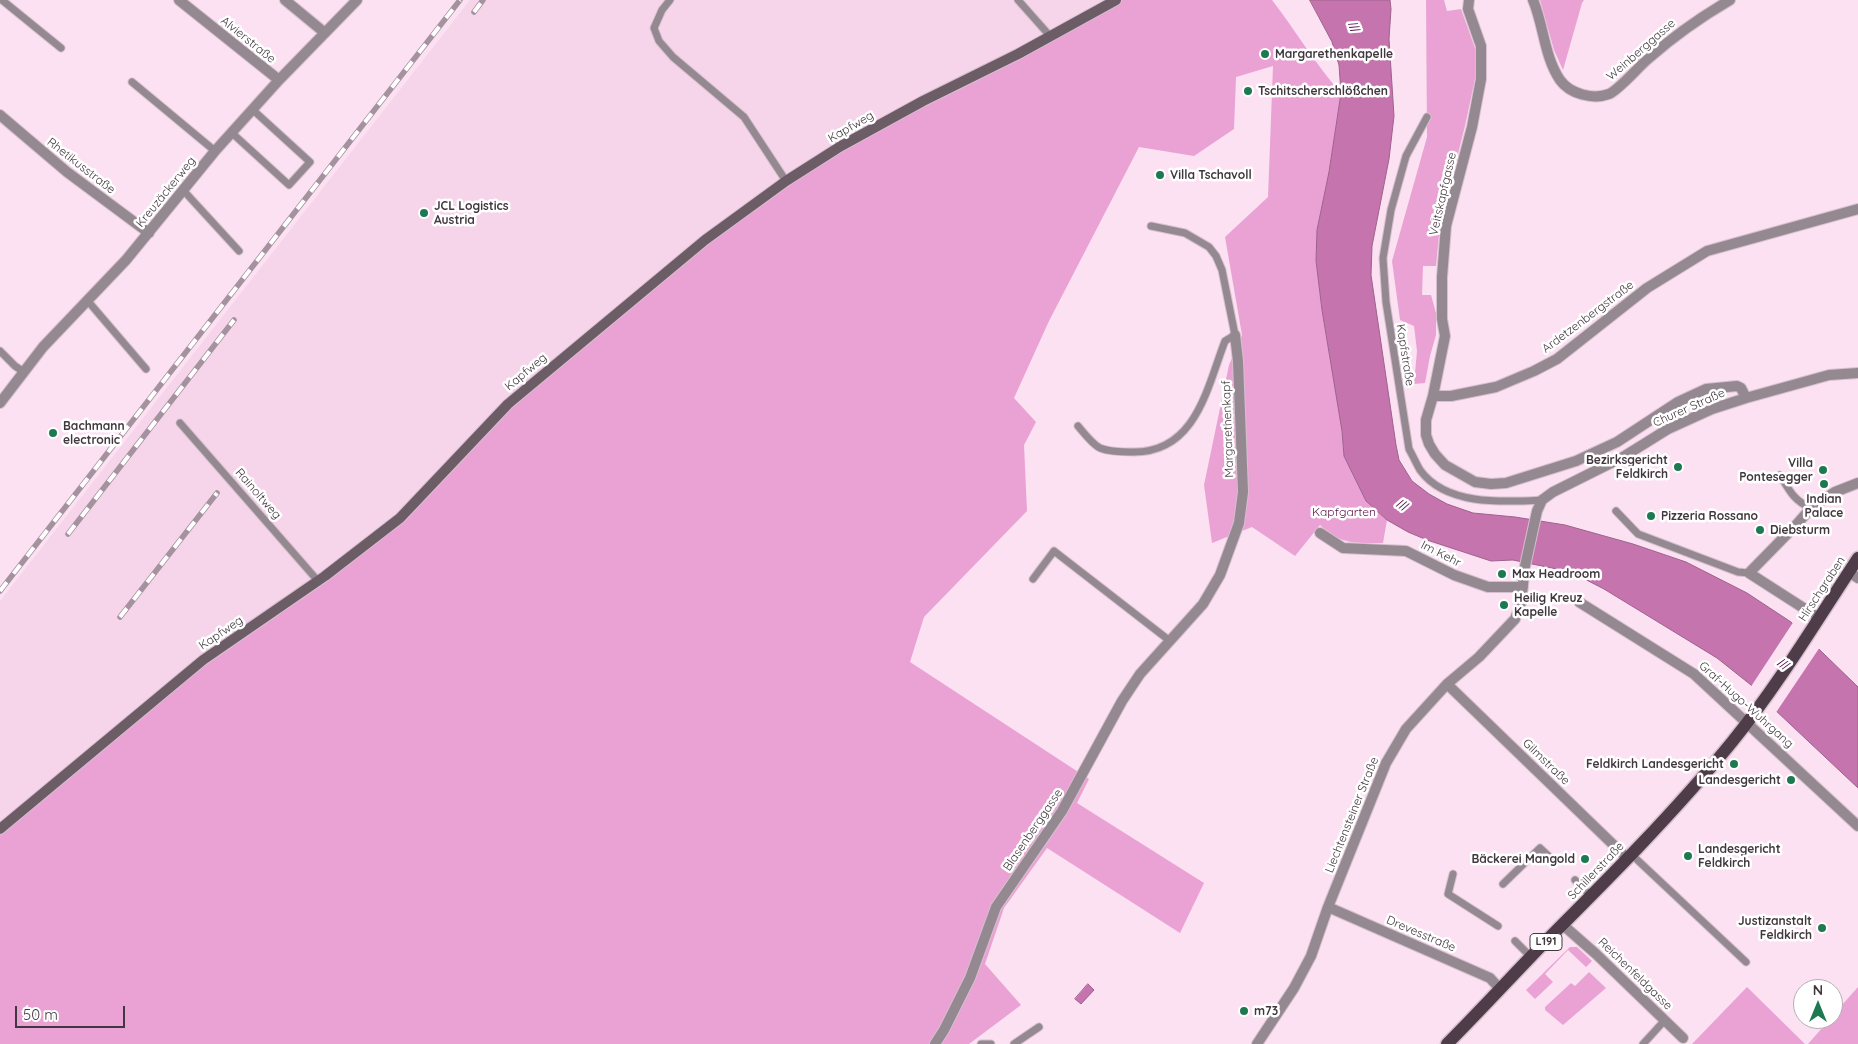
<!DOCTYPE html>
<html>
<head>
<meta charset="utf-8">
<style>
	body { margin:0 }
	#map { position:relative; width:1858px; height:1044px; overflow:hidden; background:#fbe1f2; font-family:Quicksand,sans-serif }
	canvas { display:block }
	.north { position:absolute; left:1793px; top:979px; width:50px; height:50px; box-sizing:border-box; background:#fff; border:1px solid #b3afb2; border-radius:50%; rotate:0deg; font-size:14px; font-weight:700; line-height:20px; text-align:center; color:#41373e }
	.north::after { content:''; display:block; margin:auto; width:18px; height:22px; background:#1d794f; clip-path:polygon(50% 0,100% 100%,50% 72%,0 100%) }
	.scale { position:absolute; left:15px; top:1006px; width:110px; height:22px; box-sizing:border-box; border:2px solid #41373e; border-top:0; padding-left:6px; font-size:15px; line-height:18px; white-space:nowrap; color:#41373e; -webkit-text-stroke:4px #fff; paint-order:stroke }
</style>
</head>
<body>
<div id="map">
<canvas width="1858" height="1044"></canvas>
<div class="north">N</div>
<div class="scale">50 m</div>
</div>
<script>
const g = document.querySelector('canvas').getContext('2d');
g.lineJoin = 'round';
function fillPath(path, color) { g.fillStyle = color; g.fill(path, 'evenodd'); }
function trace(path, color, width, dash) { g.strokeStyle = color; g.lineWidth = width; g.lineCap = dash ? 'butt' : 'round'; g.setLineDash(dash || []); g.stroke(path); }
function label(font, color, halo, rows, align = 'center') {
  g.font = font + ' Quicksand,sans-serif'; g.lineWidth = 5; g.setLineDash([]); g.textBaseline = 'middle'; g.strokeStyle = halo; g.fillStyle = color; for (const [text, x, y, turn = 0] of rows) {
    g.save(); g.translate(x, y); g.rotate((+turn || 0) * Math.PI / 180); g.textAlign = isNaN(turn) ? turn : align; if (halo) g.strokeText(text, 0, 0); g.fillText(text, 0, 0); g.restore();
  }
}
fillPath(new Path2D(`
	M 470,0 L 1116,0 L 418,501 L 0,829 L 0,601 Z`), '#f6d5eb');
fillPath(new Path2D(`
	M 1116,0 L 1272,0 C 1296,31 1315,64 1341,93 L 1329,172 L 1317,230 L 1316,261 L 1322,310 L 1342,431 L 1344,456 L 1366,501 L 1387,520 L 1383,543 C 1356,543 1340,545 1320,525 L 1295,556 L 1252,527 L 1212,543 L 1204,485 L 1229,365 L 1242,335 L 1225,237 L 1268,197 L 1273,66 L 1236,77 L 1234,129 L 1194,156 L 1139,147 L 1049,321 L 1014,398 L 1036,422 L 1024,445 L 1027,511 L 924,617 L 910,662 L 1089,779 L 1077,803 L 1204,883 L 1180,933 L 1047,848 L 1004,908 L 985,964 L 1021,1005 L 969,1044 L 0,1044 L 0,829 L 203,660 L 400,519 L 508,404 L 786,181 Z
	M 1426,0 L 1444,0 L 1447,11 L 1461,9 L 1475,48 L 1475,79 L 1465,126 L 1440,225 L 1436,266 L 1423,266 L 1422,295 L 1431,295 L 1436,313 L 1436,335 L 1430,356 L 1425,383 L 1414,384 L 1417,351 L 1414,326 L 1400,320 L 1392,261 L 1427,137 Z
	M 1540,0 L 1584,0 L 1582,3 L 1563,70 L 1554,50 Z
	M 1570,947 L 1577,947 L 1592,961 L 1586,967 L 1568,950 L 1545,974 L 1553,982 L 1535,999 L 1526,990 Z
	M 1589,972 L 1606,988 L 1563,1025 L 1545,1010 L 1545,1007 L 1571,983 L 1575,986 Z
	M 1747,987 L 1805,1044 L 1692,1044 Z
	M 1858,987 L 1858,1044 L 1808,1044 L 1830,1019 L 1833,1019 L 1833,1015 Z`), '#eaa2d4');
const water = new Path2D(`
	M 1310,0 L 1390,0 L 1391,9 L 1389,39 L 1394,116 L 1389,159 L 1372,246 L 1371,275 L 1396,445 L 1399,460 L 1412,481 L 1429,494 L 1447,504 L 1473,513 L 1515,517 L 1565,525 L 1633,544 L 1686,562 L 1747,593 L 1791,622 L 1858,687 L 1858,788 L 1773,708 L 1751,685 L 1717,658 L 1604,589 L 1571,572 L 1513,560 L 1491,561 L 1427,540 L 1408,532 L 1387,520 L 1366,501 L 1344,456 L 1342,431 L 1322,310 L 1316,261 L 1317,230 L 1329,172 L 1341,93 L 1339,65 L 1332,42 Z
	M 1088,984 L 1094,990 L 1081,1004 L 1075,999 Z`);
fillPath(water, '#c574ae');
trace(water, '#9d628c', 1);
fillPath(new Path2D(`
	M 1794,621 L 1820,647 L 1775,714 L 1750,688 Z`), '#fbe1f2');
const lane = new Path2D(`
	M 2,0 L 61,48
	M 670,0 L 662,10 L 654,28 L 659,41 L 673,57 L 744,117 L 786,181
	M 1018,0 L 1050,36
	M 132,82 L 215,151
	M 1427,117 L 1406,156 L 1391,210 L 1383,258 L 1386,302 L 1409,449 C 1413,456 1416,463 1420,470 C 1446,506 1503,502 1542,500
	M 232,133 L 289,185 L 310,162 L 253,110
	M 183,190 L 239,251
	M 87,300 L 146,369
	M 0,351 L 15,366 L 24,372
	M 180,423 L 318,581
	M 1078,426 C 1084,433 1092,444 1100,448 C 1109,452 1124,452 1134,452 C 1196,452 1207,388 1225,341 L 1235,335 L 1222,270 L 1216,256 L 1209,247 L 1185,233 L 1151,226
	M 1780,475 C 1789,490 1794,501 1811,508
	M 1616,511 L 1638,534 L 1738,572 L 1749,573
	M 1033,579 L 1054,551 L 1170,641
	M 1631,854 L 1746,962
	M 1453,874 L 1448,894 L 1498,926
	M 1575,880 L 1591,896
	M 1503,884 L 1540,848 L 1555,862
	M 1515,941 L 1531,957
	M 981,1044 L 991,1044
	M 1014,1044 L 1039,1027
	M 1643,1044 L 1665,1020`);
const street = new Path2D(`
	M 179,0 L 279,80
	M 285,0 L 325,33
	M 1469,0 L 1468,9 L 1481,46 L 1481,79 L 1472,127 L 1446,226 L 1442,277 L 1442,319 L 1445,336 L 1433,396 L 1426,420 L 1426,435 L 1429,444 L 1435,454 L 1445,465 L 1475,482 L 1491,484 L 1506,483 L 1576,461 L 1617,442 L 1678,402 L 1706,389 L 1737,386 L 1741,388 L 1746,398
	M 1533,0 C 1544,26 1544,56 1560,80 C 1570,94 1593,100 1609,94 C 1620,89 1638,67 1649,58 C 1674,36 1701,17 1730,0
	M 0,115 L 67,172 L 149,233
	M 1433,396 L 1451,396 L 1496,387 L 1534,371 L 1557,359 L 1647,288 L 1707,251 L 1858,209
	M 0,403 L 43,347 L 126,260 L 215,151 L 279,80 L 357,0
	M 1320,533 L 1343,548 L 1406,551 L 1454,575 L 1488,587 L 1523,587
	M 1849,572 L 1858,578
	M 1579,602 L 1694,674 L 1858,826
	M 1819,618 L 1749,573 L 1797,524 L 1811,508 L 1835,492 L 1858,483
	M 1447,684 L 1627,858
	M 1328,907 L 1490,978 L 1500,989
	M 1563,925 L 1596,954 L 1683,1038
	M 935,1044 L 944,1030 L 970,978 L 996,907 L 1062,811 L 1122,701 L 1140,674 L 1203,604 L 1220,575 L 1239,523 L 1243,492 L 1238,361 L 1235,335
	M 1257,1044 L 1294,988 L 1311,956 L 1328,907 L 1386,763 L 1406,729 L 1447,684 L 1479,657 L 1515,619 L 1521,603 L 1525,566 L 1537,511 L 1542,500 L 1553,492 L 1623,457 L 1668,429 L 1712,409 L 1746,398 L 1811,380 L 1829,375 L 1858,373`);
const secondary = new Path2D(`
	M 0,829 L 203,660 L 325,576 L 400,518 L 508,404 L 705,240 L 786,181 L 841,146 L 923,101 L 1018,54 L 1116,0`);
const primary = new Path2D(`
	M 1447,1044 C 1480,1011 1511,977 1544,943 C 1609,878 1674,813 1732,742 C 1779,684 1817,620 1858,558`);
trace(lane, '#d6bfce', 9);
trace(street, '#d6bfce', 12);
trace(secondary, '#d6bfce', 12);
trace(primary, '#d6bfce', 15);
trace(lane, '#948990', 7);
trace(street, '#948990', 10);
trace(secondary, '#6b5c66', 10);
trace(primary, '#4e3d49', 12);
const rail = new Path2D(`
	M 474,12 L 483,0
	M 68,534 L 234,320
	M 0,591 L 460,0
	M 120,617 L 217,493`);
trace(rail, '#a5929f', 5.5);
trace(rail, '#fff', 4, [11]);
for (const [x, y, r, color] of [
	[1265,54,5,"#1d794f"],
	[1248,91,5,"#1d794f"],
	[1160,175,5,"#1d794f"],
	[424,213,5,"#1d794f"],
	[53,433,5,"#1d794f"],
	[1678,467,5,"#1d794f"],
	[1823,470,5,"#1d794f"],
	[1824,484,5,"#1d794f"],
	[1651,516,5,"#1d794f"],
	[1760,530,5,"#1d794f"],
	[1502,574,5,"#1d794f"],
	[1504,605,5,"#1d794f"],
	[1734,764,5,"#1d794f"],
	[1791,780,5,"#1d794f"],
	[1688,856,5,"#1d794f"],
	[1585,859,5,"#1d794f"],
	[1822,928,5,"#1d794f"],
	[1244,1011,5,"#1d794f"]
]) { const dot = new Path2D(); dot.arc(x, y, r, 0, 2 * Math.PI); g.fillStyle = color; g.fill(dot); trace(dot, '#fff', 2); }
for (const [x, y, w] of [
	[1546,942,32]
]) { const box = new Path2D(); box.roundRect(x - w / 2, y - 8.5, w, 17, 4); g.fillStyle = '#fff'; g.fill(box); trace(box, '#41373e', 1); }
label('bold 11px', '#41373e', null, [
	["L191",1546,942]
]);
label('12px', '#41373e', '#fff', [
	["Alvierstraße",248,40,39],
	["Weinberggasse",1641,50,-41],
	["Kapfweg",851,127,-30],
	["Rhetikusstraße",81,166,38],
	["Kreuzäckerweg",166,192,-51],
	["Veitskapfgasse",1443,194,-77],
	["Ardetzenbergstraße",1588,317,-37],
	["Kapfstraße",1405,355,81],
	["Kapfweg",526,372,-40],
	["Churer Straße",1689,408,-24],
	["Margarethenkapf",1228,429,-92],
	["Rainoltweg",258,494,49],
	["Im Kehr",1441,554,27],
	["Hirschgraben",1822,589,-57],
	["Kapfweg",221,633,-34],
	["Graf-Hugo-Wuhrgang",1746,705,42],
	["Gilmstraße",1546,762,44],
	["Liechtensteiner Straße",1352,815,-68],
	["Blasenberggasse",1033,830,-56],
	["Schillerstraße",1596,871,-46],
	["Drevesstraße",1421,934,23],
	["Reichenfeldgasse",1635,974,44]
]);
label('bold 12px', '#41373e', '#fff', [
	["Margarethenkapelle",1275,54],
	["Tschitscherschlößchen",1258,91],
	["Villa Tschavoll",1170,175],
	["JCL Logistics",434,206],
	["Austria",434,220],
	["Bachmann",63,426],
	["electronic",63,440],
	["Bezirksgericht",1668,460,"right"],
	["Feldkirch",1668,474,"right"],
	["Villa",1813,463,"right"],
	["Pontesegger",1813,477,"right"],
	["Indian",1824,499,"center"],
	["Palace",1824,513,"center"],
	["Pizzeria Rossano",1661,516],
	["Diebsturm",1770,530],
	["Max Headroom",1512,574],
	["Heilig Kreuz",1514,598],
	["Kapelle",1514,612],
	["Feldkirch Landesgericht",1724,764,"right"],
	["Landesgericht",1781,780,"right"],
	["Landesgericht",1698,849],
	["Feldkirch",1698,863],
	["Bäckerei Mangold",1575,859,"right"],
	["Justizanstalt",1812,921,"right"],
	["Feldkirch",1812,935,"right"],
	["m73",1254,1011]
], 'left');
label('12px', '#5a104a', '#fff', [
	["Kapfgarten",1344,512]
]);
label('italic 14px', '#4f0341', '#fff', [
	["Ill",1353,26,71],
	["Ill",1401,505,35],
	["Ill",1782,664,40]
]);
</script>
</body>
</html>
